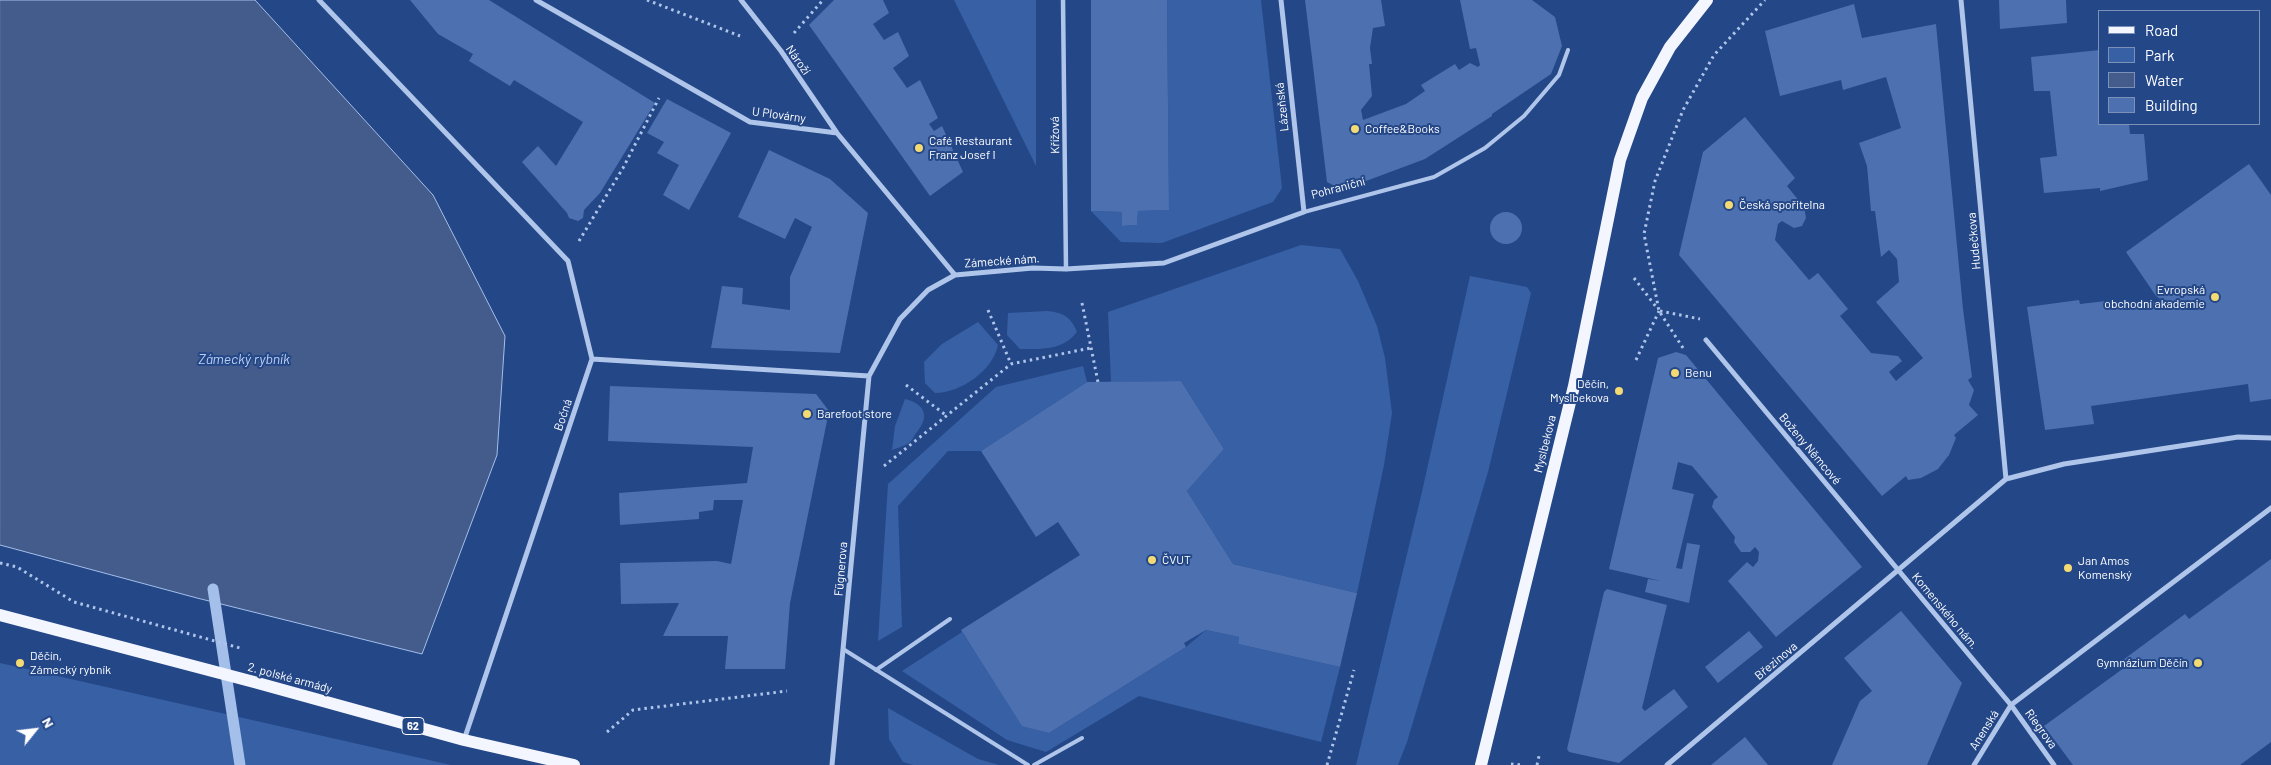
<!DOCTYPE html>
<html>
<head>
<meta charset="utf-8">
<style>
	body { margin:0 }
	#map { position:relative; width:2271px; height:765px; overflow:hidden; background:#244788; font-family:Barlow,sans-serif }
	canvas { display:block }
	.legend { position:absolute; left:2098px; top:10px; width:162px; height:115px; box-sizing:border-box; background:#244788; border:1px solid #7c91b8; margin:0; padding:6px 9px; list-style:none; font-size:15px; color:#fff }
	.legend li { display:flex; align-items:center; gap:10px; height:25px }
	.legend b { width:25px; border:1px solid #7c91b8 }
	.north { position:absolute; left:10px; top:705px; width:50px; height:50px; -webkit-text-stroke:4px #244788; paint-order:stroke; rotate:61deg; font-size:14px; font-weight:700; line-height:20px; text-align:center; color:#fff }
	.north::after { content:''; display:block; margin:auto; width:18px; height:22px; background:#fff; clip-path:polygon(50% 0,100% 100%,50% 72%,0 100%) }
</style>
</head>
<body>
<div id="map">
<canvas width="2271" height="765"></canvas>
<ul class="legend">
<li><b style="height:6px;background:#f3f6fe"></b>Road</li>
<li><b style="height:14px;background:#3860a5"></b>Park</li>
<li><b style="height:14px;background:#435c8c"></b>Water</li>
<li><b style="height:14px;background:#4c70b0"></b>Building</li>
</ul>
<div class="north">N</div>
</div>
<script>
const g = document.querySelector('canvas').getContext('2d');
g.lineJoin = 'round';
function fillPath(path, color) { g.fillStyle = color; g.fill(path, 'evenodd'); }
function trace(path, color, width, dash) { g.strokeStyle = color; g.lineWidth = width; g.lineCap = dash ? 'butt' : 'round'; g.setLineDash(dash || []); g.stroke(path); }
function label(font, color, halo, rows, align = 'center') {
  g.font = font + ' Barlow,sans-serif'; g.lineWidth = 4; g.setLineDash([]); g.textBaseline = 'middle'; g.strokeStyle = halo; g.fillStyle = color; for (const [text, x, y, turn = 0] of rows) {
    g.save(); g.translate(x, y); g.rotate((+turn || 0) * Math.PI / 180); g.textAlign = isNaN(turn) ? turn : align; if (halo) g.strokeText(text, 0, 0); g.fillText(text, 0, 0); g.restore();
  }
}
fillPath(new Path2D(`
	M 954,0 L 1036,0 L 1036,166 Z
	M 1167,0 L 1261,0 L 1282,188 L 1273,202 L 1162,243 L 1121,242 L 1091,211 L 1122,212 L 1123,226 L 1137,225 L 1138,211 L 1169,210 Z
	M 1301,245 L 1340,249 L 1358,281 L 1377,326 L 1385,358 L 1392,413 L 1384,465 L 1357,593 L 1233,564 L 1187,491 L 1224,449 L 1181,381 L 1111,382 L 1108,312 Z
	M 1470,276 L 1527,287 L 1531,293 L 1488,472 L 1407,742 L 1398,765 L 1356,765 L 1421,496 Z
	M 1048,311 C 1064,313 1071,317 1077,332 C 1062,351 1041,349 1020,349 L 1007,335 L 1008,313 Z
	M 978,322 L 998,345 C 993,371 960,393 935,393 L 925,383 L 924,362 L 942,344 Z
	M 1083,366 L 1087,382 L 981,451 L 948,451 L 898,506 L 902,627 L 878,641 L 888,484 L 996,387 Z
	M 905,399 C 925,404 930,416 917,432 C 914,435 913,440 910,442 C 905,446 897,448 892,450 L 895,426 Z
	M 1206,630 L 1239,637 L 1238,644 L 1340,667 L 1321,742 L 1139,696 L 1046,752 L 1007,740 L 902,671 L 962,632 L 1022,725 L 1049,733 L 1186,647 Z
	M 0,663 L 451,765 L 0,765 Z
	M 888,708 L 978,759 L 999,765 L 913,765 L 903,762 L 889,739 Z`), '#3860a5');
const water = new Path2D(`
	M 0,0 L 255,0 L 433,195 L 505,336 L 497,455 L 422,654 L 197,598 L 0,545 Z`);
fillPath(water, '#435c8c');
trace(water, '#a4bfea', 1);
trace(new Path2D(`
	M 213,589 L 240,765`), '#a4bfea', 11);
fillPath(new Path2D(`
	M 410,0 L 489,0 L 655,103 L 600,193 L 584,210 L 583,218 L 578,221 L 569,218 L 567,213 L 522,162 L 538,146 L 556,166 L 583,122 L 514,80 L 510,86 L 469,61 L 473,54 L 438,34 Z
	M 834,0 L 883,0 L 889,13 L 873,24 L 884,40 L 898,32 L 909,56 L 893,68 L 907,88 L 920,80 L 938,118 L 929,124 L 934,131 L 942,126 L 963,172 L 930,196 L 809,25 Z
	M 1091,0 L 1167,0 L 1169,210 L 1138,211 L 1137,225 L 1122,226 L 1122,212 L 1091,211 Z
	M 1305,0 L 1381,0 L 1385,26 L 1373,28 L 1370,48 L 1372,64 L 1369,64 L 1372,96 L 1361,110 L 1363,120 L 1406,104 L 1425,91 L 1421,85 L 1455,64 L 1459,70 L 1470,63 L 1478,67 L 1480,65 L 1476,48 L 1470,49 L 1460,0 L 1532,0 L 1555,17 L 1562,46 L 1551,74 L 1492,114 L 1492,116 L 1425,159 L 1342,190 L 1327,182 Z
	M 1999,0 L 2066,0 L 2067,23 L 2000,29 Z
	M 1854,4 L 1862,38 L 1936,24 L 1963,309 L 1972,377 L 1968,380 L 1974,390 L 1969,405 L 1978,415 L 1954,435 L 1956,438 L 1949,455 L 1938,469 L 1921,478 L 1908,480 L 1906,476 L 1882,496 L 1679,255 L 1703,152 L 1745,117 L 1795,178 L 1787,186 L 1804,207 L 1806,218 L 1802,226 L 1794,228 L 1782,221 L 1778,224 L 1775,240 L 1809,280 L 1818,273 L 1848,309 L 1840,316 L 1871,353 L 1898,356 L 1902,361 L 1889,372 L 1896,381 L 1923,358 L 1876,302 L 1899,282 L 1897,259 L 1889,250 L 1881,257 L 1875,211 L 1871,211 L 1867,166 L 1859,143 L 1901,128 L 1886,77 L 1843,90 L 1841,80 L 1780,96 L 1765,31 Z
	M 2100,50 L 2100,124 L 2129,124 L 2130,134 L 2144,134 L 2148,180 L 2100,191 L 2100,188 L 2044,193 L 2040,158 L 2057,156 L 2050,91 L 2034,91 L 2031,57 Z
	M 667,99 L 731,133 L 689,210 L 663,195 L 679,165 L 657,153 L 664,142 L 647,133 Z
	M 769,150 L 830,179 L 868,213 L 840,353 L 711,348 L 722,286 L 743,288 L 742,304 L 790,310 L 790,277 L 812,227 L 795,218 L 785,239 L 738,217 Z
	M 2249,164 L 2271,195 L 2271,399 L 2250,402 L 2248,384 L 2091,406 L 2094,424 L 2045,430 L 2027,307 L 2079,300 L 2080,304 L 2106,301 L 2116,308 L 2162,300 L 2156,296 L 2126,252 Z
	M1490 228a16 16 0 1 1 32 0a16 16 0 1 1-32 0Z
	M 1676,352 L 1686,355 L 1862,567 L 1776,637 L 1728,581 L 1747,562 L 1753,567 L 1758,561 L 1759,552 L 1755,547 L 1750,552 L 1741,552 L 1734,542 L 1735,537 L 1712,507 L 1714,500 L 1718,497 L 1692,466 L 1678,462 L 1672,489 L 1694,494 L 1676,568 L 1682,569 L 1687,543 L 1700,545 L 1689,603 L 1645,592 L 1648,579 L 1661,581 L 1609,569 L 1658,358 Z
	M 1181,381 L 1224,449 L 1187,491 L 1233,564 L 1357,593 L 1340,667 L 1238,644 L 1239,637 L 1206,630 L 1184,643 L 1186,647 L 1049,733 L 1022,726 L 961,630 L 1080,555 L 1058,522 L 1036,537 L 981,451 L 1087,382 Z
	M 610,386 L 816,394 L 829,411 L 790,603 L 785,669 L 725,669 L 728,636 L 663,636 L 679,603 L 621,604 L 620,563 L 717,561 L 731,564 L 743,500 L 714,500 L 713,510 L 699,512 L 699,519 L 620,525 L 619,493 L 747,483 L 753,447 L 608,441 Z
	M 2271,559 L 2271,742 L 2240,765 L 2073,765 L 2044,726 L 2128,665 L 2123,660 L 2185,614 L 2189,619 Z
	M 1607,589 L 1667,605 L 1642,708 L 1645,711 L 1674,689 L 1688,707 L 1619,763 L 1569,752 L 1567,749 L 1604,592 Z
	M 1901,611 L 1962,683 L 1927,765 L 1832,765 L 1860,701 L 1872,691 L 1844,658 Z
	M 1749,631 L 1763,647 L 1718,683 L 1705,667 Z
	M 1745,737 L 1768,765 L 1711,765 Z`), '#4c70b0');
trace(new Path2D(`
	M 647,0 L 740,36
	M 794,33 L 823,0
	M 579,241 L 623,168 L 659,98
	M 1634,278 L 1657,308
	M 1082,303 L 1098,382
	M 988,310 L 1011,364
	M 1660,311 L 1700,319
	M 1683,348 L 1659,311 L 1644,234 L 1655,181 L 1683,110 L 1714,55 L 1765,0
	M 1636,360 L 1659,311
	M 906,385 L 947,416
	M 884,466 L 1011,364 L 1091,348
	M 0,563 L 17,567 L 74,602 L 240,648
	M 607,732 L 633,710 L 787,691
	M 1511,764 L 1524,765
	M 1327,765 L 1354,670
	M 1537,765 L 1539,756`), '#afc5ea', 3, [2.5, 4]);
trace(new Path2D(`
	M 1304,212 L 1434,177 L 1485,148 L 1524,116 L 1559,75 L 1568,50
	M 843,649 L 1028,765
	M 876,670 L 950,619
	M 1034,765 L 1082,738`), '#afc5ea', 4);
trace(new Path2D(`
	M 1063,0 L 1066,269`), '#afc5ea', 4.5);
trace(new Path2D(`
	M 319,0 L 568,261 L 592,359
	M 536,0 L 750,122 L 837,133
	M 741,0 L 781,51 L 837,133 L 955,275
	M 1961,0 L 2006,479
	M 1706,340 L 2011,705 L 2054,765
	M 592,359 L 869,376
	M 464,740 L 592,359
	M 832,765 L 869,376 L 900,319 L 928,290 L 955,275 L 1033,268 L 1066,269 L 1164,263 L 1304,212 L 1281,0
	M 1667,765 L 2006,479 L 2064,464 L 2238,437 L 2271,438
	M 1974,765 L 2011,705 L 2271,508`), '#afc5ea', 5);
trace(new Path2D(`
	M 0,615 L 254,682 L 464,740 L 574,765
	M 1481,765 L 1574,386 L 1620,160 L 1642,98 L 1670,47 L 1707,0`), '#f3f6fe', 12);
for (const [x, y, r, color] of [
	[1355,129,5,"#f4da73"],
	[919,148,5,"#f4da73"],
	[1729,205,5,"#f4da73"],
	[2215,297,5,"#f4da73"],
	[1675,373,5,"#f4da73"],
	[1619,391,5,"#f4da73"],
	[807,414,5,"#f4da73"],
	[1152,560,5,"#f4da73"],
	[2068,568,5,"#f4da73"],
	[20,663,5,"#f4da73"],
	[2198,663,5,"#f4da73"]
]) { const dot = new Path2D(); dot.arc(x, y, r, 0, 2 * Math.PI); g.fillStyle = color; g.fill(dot); trace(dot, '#244788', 2); }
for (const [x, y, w] of [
	[413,726,22]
]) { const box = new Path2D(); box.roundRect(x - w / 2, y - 8.5, w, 17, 4); g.fillStyle = '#244788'; g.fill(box); trace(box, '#fff', 1); }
label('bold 11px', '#fff', null, [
	["62",413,726]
]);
label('12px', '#fff', '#244788', [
	["Nároží",798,60,55],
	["Lázeňská",1282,107,-96],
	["U Plovárny",779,115,8],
	["Křížová",1055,135,-91],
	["Pohraniční",1338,188,-15],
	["Hudečkova",1974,241,-95],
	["Zámecké nám.",1002,261,-4],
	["Bočná",563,415,-71],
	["Myslbekova",1545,444,-76],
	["Boženy Němcové",1810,449,50],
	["Fügnerova",841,569,-85],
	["Komenského nám.",1945,611,50],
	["Březinova",1776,661,-40],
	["2. polské armády",290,678,15],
	["Riegrova",2041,729,54],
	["Anenská",1984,730,-58]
]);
label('12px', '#fff', '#244788', [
	["Coffee&Books",1365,129],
	["Café Restaurant",929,141],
	["Franz Josef I",929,155],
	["Česká spořitelna",1739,205],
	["Evropská",2205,290,"right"],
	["obchodní akademie",2205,304,"right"],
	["Benu",1685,373],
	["Děčín,",1609,384,"right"],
	["Myslbekova",1609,398,"right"],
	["Barefoot store",817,414],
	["ČVUT",1162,560],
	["Jan Amos",2078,561],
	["Komenský",2078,575],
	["Děčín,",30,656],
	["Zámecký rybník",30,670],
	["Gymnázium Děčín",2188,663,"right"]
], 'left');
label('italic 14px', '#bbcff1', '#244788', [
	["Zámecký rybník",244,359]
]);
</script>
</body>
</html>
